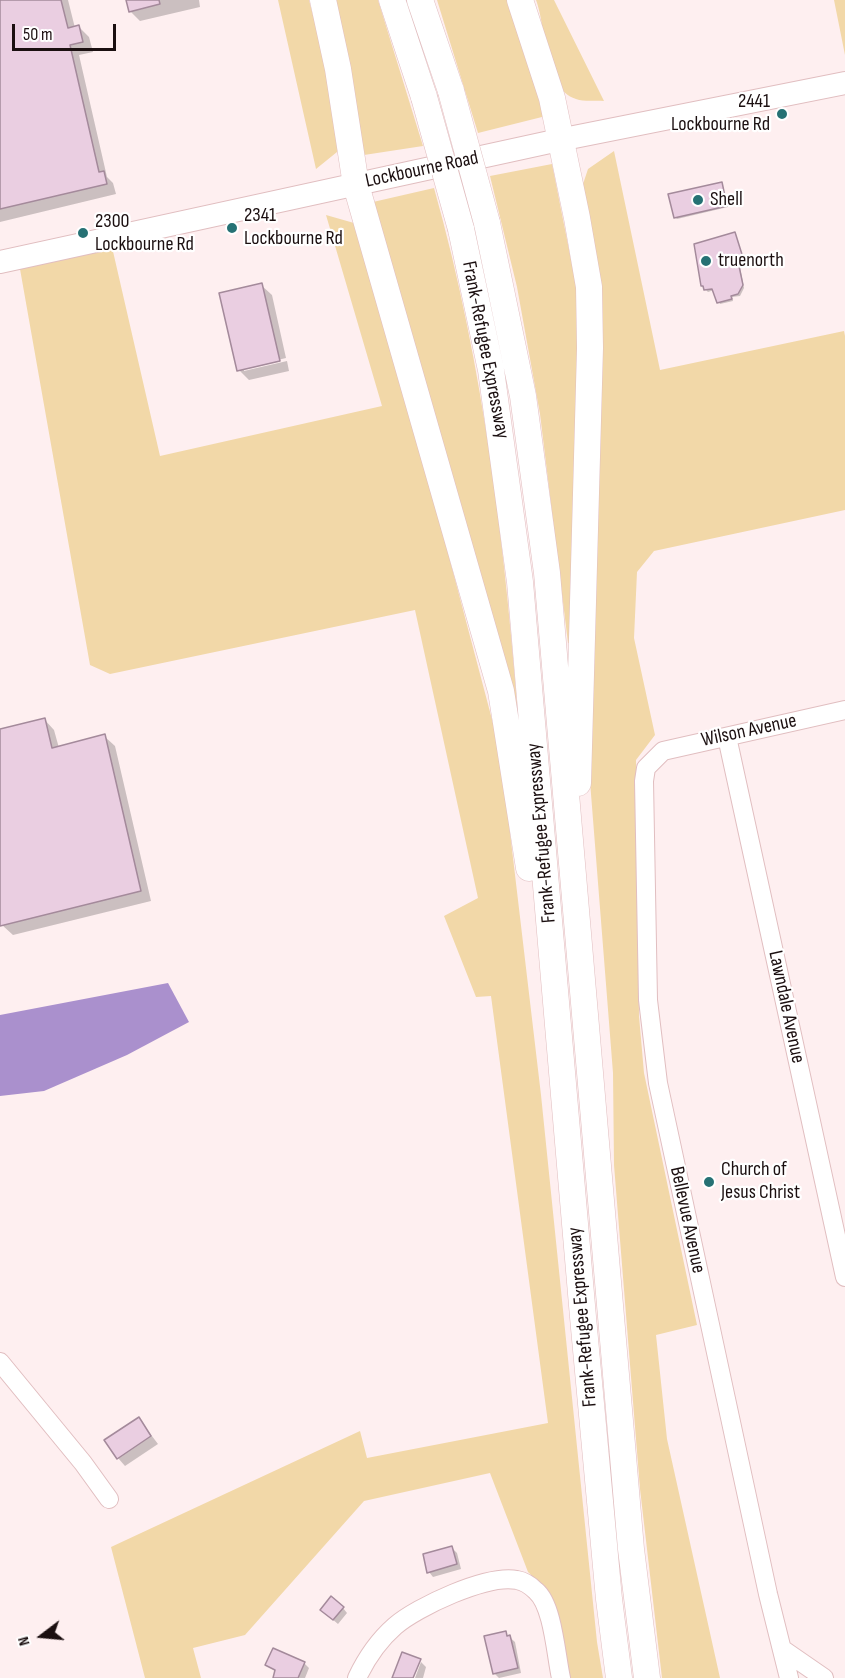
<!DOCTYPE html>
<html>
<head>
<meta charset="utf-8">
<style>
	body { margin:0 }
	#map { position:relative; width:845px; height:1678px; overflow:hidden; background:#feeff0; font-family:"Sofia Sans Condensed",sans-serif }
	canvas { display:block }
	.north { position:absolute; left:12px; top:1606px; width:60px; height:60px; -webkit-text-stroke:4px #fff; paint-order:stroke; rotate:254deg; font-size:16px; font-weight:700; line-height:24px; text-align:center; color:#1b0f10 }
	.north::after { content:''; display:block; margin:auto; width:21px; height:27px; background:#1b0f10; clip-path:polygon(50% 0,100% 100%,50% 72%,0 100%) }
	.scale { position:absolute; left:12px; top:24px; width:104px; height:27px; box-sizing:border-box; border:3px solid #1b0f10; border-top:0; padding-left:8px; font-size:18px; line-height:21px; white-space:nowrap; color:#1b0f10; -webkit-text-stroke:4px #fff; paint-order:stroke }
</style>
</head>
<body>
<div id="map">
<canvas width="845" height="1678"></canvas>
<div class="north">N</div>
<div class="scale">50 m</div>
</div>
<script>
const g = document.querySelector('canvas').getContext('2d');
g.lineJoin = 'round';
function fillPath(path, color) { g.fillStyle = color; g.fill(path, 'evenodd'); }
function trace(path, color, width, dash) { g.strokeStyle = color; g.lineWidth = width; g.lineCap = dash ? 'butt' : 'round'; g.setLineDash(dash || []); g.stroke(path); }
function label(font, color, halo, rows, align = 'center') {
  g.font = font + ' "Sofia Sans Condensed",sans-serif'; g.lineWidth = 4.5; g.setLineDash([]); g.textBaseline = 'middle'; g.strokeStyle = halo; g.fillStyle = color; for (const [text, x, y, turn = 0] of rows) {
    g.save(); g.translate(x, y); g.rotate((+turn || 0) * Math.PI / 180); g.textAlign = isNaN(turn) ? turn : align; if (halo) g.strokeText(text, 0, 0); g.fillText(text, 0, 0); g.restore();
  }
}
fillPath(new Path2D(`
	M 278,0 L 309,0 C 322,49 338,100 337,152 L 316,169 Z
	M 333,0 L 378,0 L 423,146 L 364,155 Z
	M 437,0 L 512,0 L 545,100 L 542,117 L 478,133 Z
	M 536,0 L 554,0 L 604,101 C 596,100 584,102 576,99 C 543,88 547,29 536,0 Z
	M 834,0 L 845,0 L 845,55 Z
	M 614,151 L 660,370 L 844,331 L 845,336 L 845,510 L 654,551 L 637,572 L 634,638 L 655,735 L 636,760 L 639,1016 L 644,1073 L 697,1325 L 656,1335 L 667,1439 L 720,1678 L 662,1678 L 640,1489 L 614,1165 L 613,1073 L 588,756 L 583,184 L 588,169 Z
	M 552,164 L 580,305 L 573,643 L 568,643 L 540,414 L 517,287 L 490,176 Z
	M 434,188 C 485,369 506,555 520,742 L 373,202 Z
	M 326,215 L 354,223 L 365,239 L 494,727 L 507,807 L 541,1095 L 597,1642 L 603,1678 L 566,1678 L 545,1588 L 528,1572 L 490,1473 L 364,1501 L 245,1635 L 193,1648 L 201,1678 L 145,1678 L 111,1547 L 360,1431 L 367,1458 L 548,1423 L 491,996 L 476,997 L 444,916 L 478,898 L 415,610 L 110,674 L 90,665 L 20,269 L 112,247 L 160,456 L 382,406 Z`), '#f2d8a8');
fillPath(new Path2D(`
	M 168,983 L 189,1022 L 127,1055 L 44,1091 L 0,1096 L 0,1015 Z`), '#aa90cd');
fillPath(new Path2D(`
	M 0,0 L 68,0 L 75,28 L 79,27 L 89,37 L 93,52 L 79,55 L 107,177 L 113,183 L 116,194 L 0,222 Z
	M 127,0 L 199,0 L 200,7 L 140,21 L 130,11 Z
	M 722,184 L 728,207 L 677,219 L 675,217 Z
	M 734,234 L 746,266 L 740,267 L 744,288 L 740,296 L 732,297 L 733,301 L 720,304 L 714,290 L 708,292 L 702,286 Z
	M 261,285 L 272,295 L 286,358 L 244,368 L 244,371 L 287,361 L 289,371 L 249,380 L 239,370 Z
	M 44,719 L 54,730 L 59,748 L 104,736 L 115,746 L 151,901 L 13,935 L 2,925 L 0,915 L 0,730 Z
	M 139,1419 L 158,1444 L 125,1466 L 118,1458 Z
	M 452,1548 L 457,1553 L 461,1569 L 433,1577 L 429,1572 Z
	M 343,1608 L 347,1613 L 338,1624 L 326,1614 Z
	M 505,1633 L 515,1642 L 521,1673 L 499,1678 L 494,1673 Z
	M 421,1662 L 426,1667 L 423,1678 L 415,1678 Z
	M 304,1663 L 309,1668 L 305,1678 L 275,1678 L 276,1672 L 267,1665 Z`), '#0003');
const building = new Path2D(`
	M 0,0 L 61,0 L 68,28 L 79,25 L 83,42 L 70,45 L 99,172 L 104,171 L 107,184 L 0,209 Z
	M 126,0 L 159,0 L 160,4 L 129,12 Z
	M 722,182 L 727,206 L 674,218 L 668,194 Z
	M 735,232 L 745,264 L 739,266 L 743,285 L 738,294 L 731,296 L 732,299 L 717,303 L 712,289 L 704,290 L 703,286 L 701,286 L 694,244 Z
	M 262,283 L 280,361 L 237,371 L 219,293 Z
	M 45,718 L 52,748 L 105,734 L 141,891 L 0,926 L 0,729 Z
	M 139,1417 L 151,1436 L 117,1459 L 104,1440 Z
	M 452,1546 L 457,1564 L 427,1573 L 423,1554 Z
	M 331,1596 L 344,1607 L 333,1620 L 320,1610 Z
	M 506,1631 L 507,1636 L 510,1635 L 518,1668 L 493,1674 L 484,1636 Z
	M 273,1648 L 305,1662 L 298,1678 L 273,1678 L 275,1670 L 265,1665 Z
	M 402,1652 L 421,1659 L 413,1678 L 392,1678 Z`);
fillPath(building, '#eacee1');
trace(building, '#a48a9b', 1.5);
const minor = new Path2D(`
	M 727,737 L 845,1277
	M 0,1362 L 83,1463 L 109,1499
	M 782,1649 L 824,1678
	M 357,1678 C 366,1659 379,1640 395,1626 C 417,1607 487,1574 517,1580 C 523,1581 531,1586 536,1591 C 553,1605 556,1656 561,1678
	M 789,1678 L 768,1594 L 658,1083 L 648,1000 L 644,781 L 646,768 L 663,751 L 845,710`);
const major = new Path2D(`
	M 0,262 L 559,140 L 845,83`);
const highway = new Path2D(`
	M 323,0 L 338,69 L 356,185 L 501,691 L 529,868
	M 392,0 L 424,97
	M 420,0 L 451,91
	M 520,0 L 552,98 L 577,218 L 589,287 L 590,348 L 578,783
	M 487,223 L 523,396 L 547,573 L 631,1549 L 647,1678
	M 461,229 L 491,370 L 520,582 L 583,1317 L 609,1599 L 619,1678`);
trace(minor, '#e1bec0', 20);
trace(major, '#e1bec0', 24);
trace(highway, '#e1bec0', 27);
trace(minor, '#fff', 18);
trace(major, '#fff', 22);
trace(highway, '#fff', 26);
const highwayBridge = new Path2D(`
	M 451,91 L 487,223
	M 424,97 L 461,229`);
trace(highwayBridge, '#e1bec0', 27, []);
trace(highwayBridge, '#fff', 26);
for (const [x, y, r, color] of [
	[782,114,6,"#267174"],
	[698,200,6,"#267174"],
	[232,228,6,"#267174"],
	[83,233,6,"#267174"],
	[706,261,6,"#267174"],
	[709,1182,6,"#267174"]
]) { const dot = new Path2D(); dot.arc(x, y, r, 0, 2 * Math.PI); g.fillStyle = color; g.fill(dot); trace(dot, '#fff', 2); }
label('20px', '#1b0f10', '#fff', [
	["2441",770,102,"right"],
	["Lockbourne Rd",770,125,"right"],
	["Shell",710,200],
	["2341",244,216],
	["Lockbourne Rd",244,239],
	["2300",95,222],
	["Lockbourne Rd",95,245],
	["truenorth",718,261],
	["Church of",721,1170],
	["Jesus Christ",721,1193]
], 'left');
label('20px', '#1b0f10', '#fff', [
	["Lockbourne Road",422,170,-12],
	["Frank-Refugee Expressway",485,350,79],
	["Wilson Avenue",749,731,-12],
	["Frank-Refugee Expressway",542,833,-95],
	["Lawndale Avenue",786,1007,78],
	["Bellevue Avenue",687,1220,78],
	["Frank-Refugee Expressway",583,1317,-95]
]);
</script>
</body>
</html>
